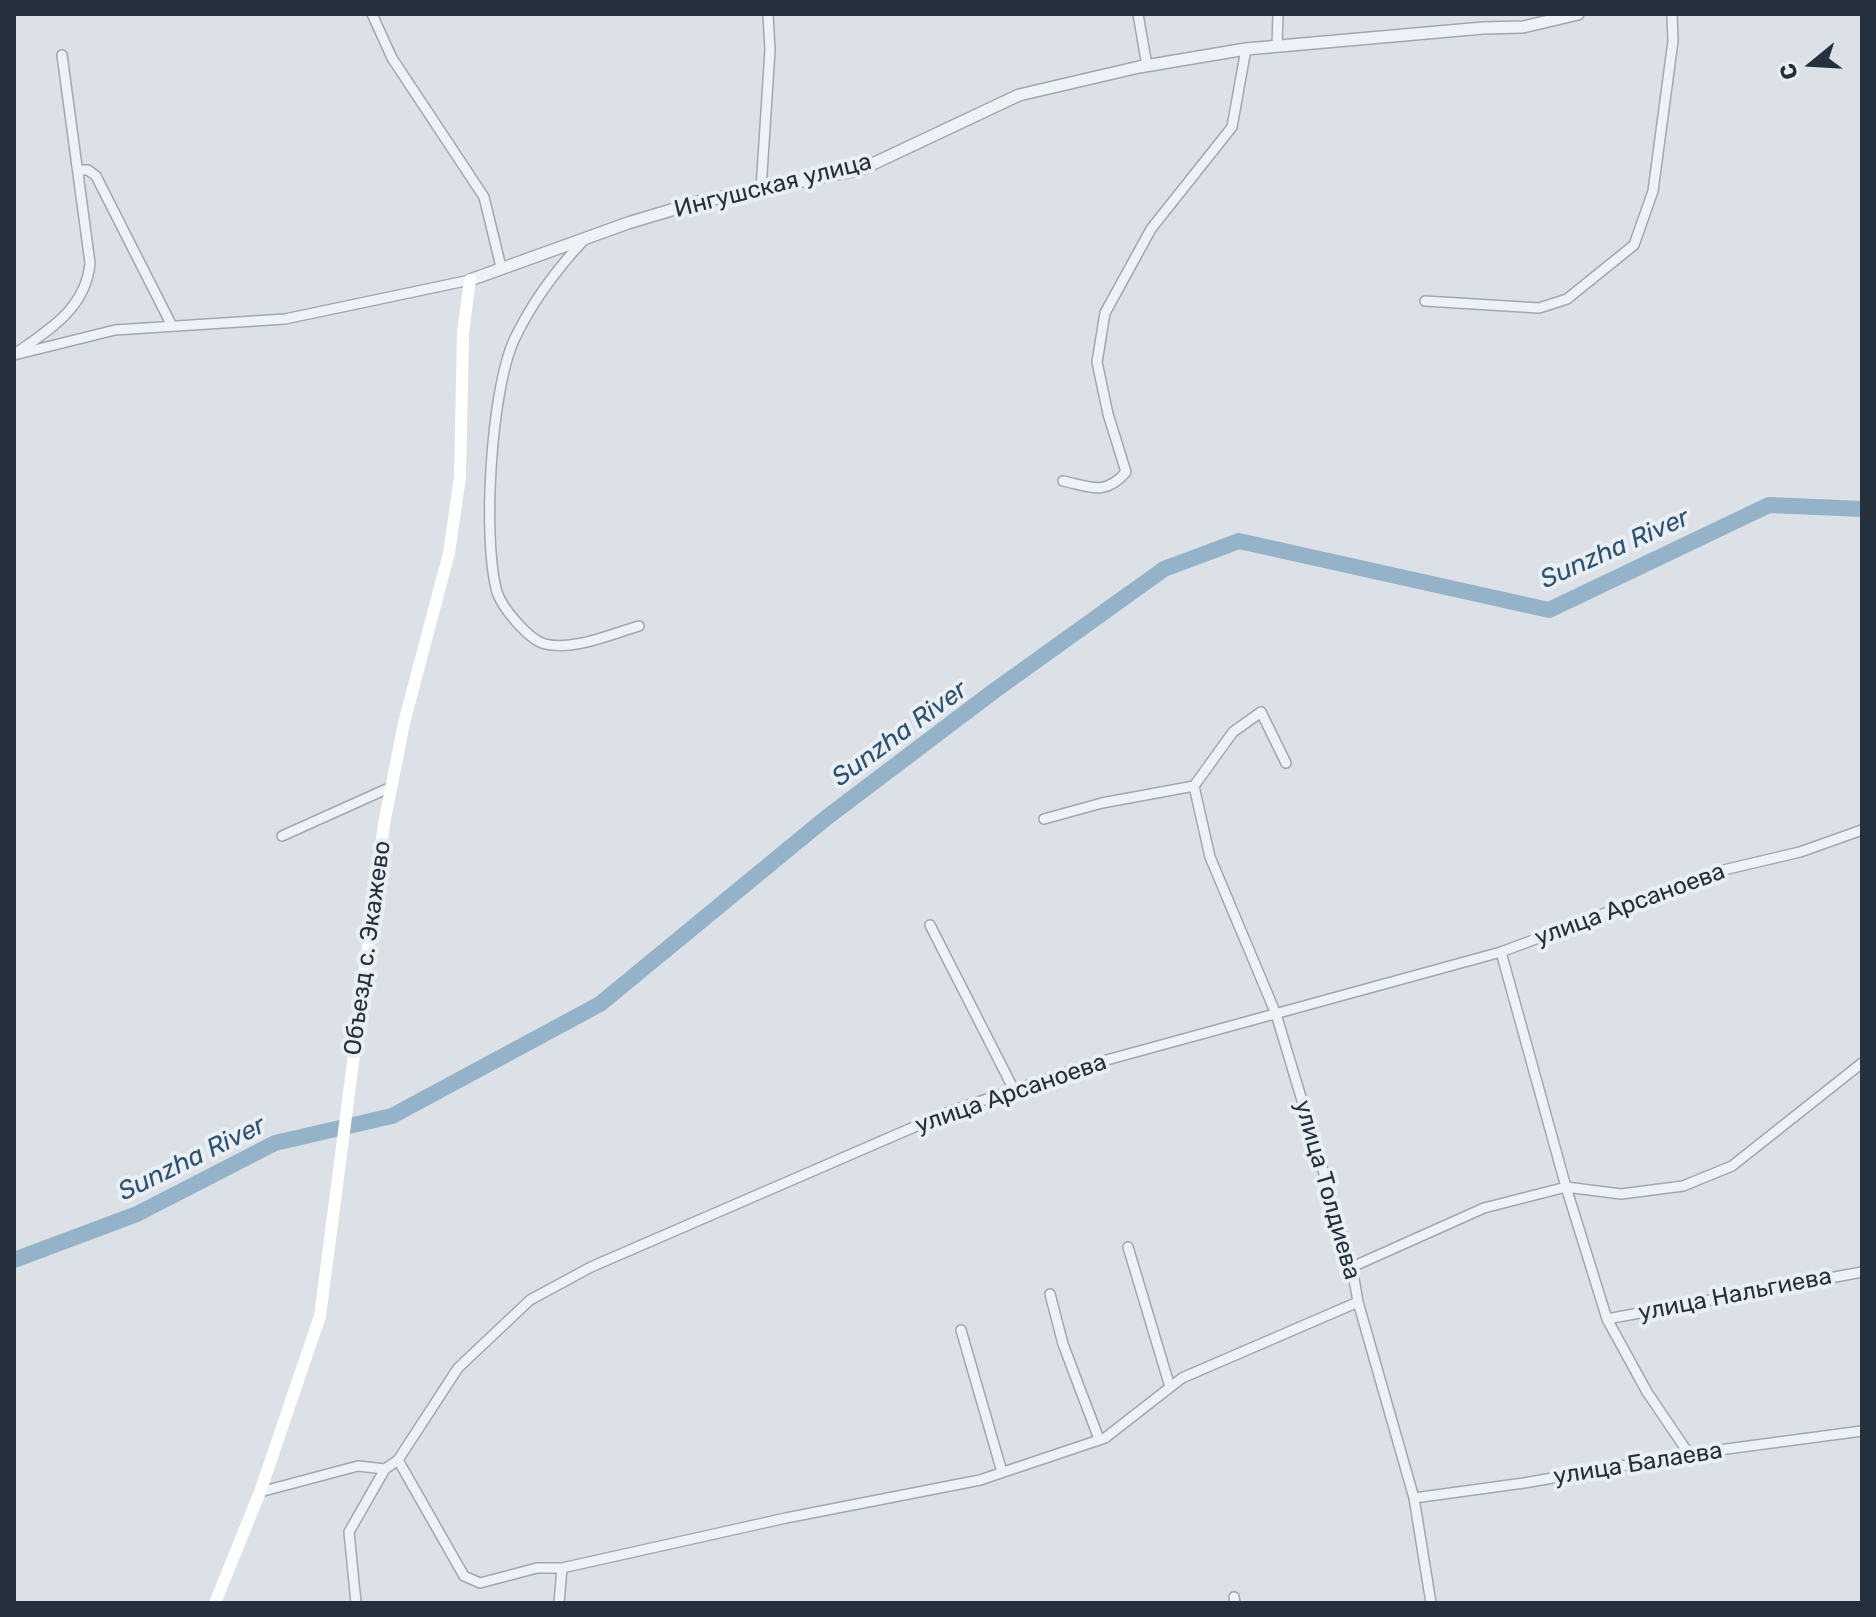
<!DOCTYPE html>
<html>
<head>
<meta charset="utf-8">
<style>
	body { margin:0 }
	#map { position:relative; width:1876px; height:1617px; overflow:hidden; background:#dbe1e6; font-family:Rubik,sans-serif }
	canvas { display:block }
	.frame { position:absolute; inset:0; border:16px solid #25303d; pointer-events:none }
	.north { position:absolute; left:1772px; top:24px; width:80px; height:80px; -webkit-text-stroke:6px #eaeff4; paint-order:stroke; rotate:252deg; font-size:22px; font-weight:700; line-height:32px; text-align:center; color:#25303d }
	.north::after { content:''; display:block; margin:auto; width:28px; height:36px; background:#25303d; clip-path:polygon(50% 0,100% 100%,50% 72%,0 100%) }
</style>
</head>
<body>
<div id="map">
<canvas width="1876" height="1617"></canvas>
<div class="frame"></div>
<div class="north">С</div>
</div>
<script>
const g = document.querySelector('canvas').getContext('2d');
g.lineJoin = 'round';
function trace(path, color, width, dash) { g.strokeStyle = color; g.lineWidth = width; g.lineCap = dash ? 'butt' : 'round'; g.setLineDash(dash || []); g.stroke(path); }
function label(font, color, halo, rows, align = 'center') {
  g.font = font + ' Rubik,sans-serif'; g.lineWidth = 8; g.setLineDash([]); g.textBaseline = 'middle'; g.strokeStyle = halo; g.fillStyle = color; for (const [text, x, y, turn = 0] of rows) {
    g.save(); g.translate(x, y); g.rotate((+turn || 0) * Math.PI / 180); g.textAlign = isNaN(turn) ? turn : align; if (halo) g.strokeText(text, 0, 0); g.fillText(text, 0, 0); g.restore();
  }
}
trace(new Path2D(`
	M 14,1260 L 137,1214 L 275,1143 L 392,1116 L 600,1004 L 826,818 L 994,691 L 1164,569 L 1239,541 L 1549,610 L 1769,505 L 1862,509`), '#94b3c8', 16);
const minor = new Path2D(`
	M 372,14 L 392,58 L 484,197 L 501,267
	M 1138,14 L 1147,66
	M 1277,46 L 1278,14
	M 78,170 L 88,170 L 96,176 L 172,326
	M 761,189 L 770,50 L 768,14
	M 583,241 C 556,270 531,304 514,340 C 491,391 482,538 497,592 C 502,608 529,640 545,644 C 574,651 611,634 639,626
	M 1425,301 L 1539,308 L 1567,299 L 1634,245 L 1653,191 L 1673,41 L 1672,14
	M 16,353 C 50,329 86,308 90,263 L 62,55
	M 14,355 L 115,330 L 285,319 L 470,280
	M 1063,481 C 1091,487 1105,496 1126,472 L 1108,414 L 1097,362 L 1105,313 L 1151,229 L 1232,127 L 1246,49
	M 1194,786 L 1210,857 L 1276,1014 L 1352,1267 L 1358,1302 L 1414,1498 L 1431,1603
	M 1044,819 L 1102,803 L 1194,786 L 1233,732 L 1261,712 L 1286,763
	M 282,836 L 391,787
	M 930,925 L 1014,1090
	M 1501,952 L 1566,1187 L 1607,1319 L 1647,1392 L 1689,1454
	M 1128,1247 L 1170,1387
	M 1352,1267 L 1484,1208 L 1566,1187 L 1621,1194 L 1683,1186 L 1732,1166 L 1862,1063
	M 1050,1294 L 1063,1344 L 1099,1439
	M 1607,1319 L 1862,1272
	M 961,1330 L 1002,1472
	M 398,1460 L 464,1576 L 480,1583 L 537,1568 L 562,1568
	M 260,1492 L 358,1466 L 385,1469
	M 1414,1498 L 1524,1483 L 1689,1454 L 1862,1431
	M 1234,1597 L 1235,1603
	M 356,1603 L 349,1532 L 385,1469 L 398,1460 L 458,1368 L 530,1300 L 591,1267 L 951,1111 L 1092,1064 L 1501,952 L 1715,872 L 1800,852 L 1862,830
	M 559,1603 L 562,1568 L 786,1518 L 980,1480 L 1105,1438 L 1182,1378 L 1358,1302`);
const tertiary = new Path2D(`
	M 470,280 L 628,223 L 698,202 L 862,169 L 1019,95 L 1139,67 L 1246,49 L 1483,28 L 1523,27 L 1578,14`);
trace(minor, '#a1a8b0', 12);
trace(tertiary, '#a1a8b0', 14);
trace(minor, '#eef1f5', 9);
trace(tertiary, '#eef1f5', 11);
trace(new Path2D(`
	M 215,1603 L 260,1492 L 320,1316 L 384,824 L 404,723 L 449,553 L 460,477 L 463,333 L 470,280`), '#fff', 12);
label('24px', '#25303d', '#eaeff4', [
	["Ингушская улица",773,186,-14],
	["улица Арсаноева",1630,905,-20],
	["Объезд с. Экажево",368,948,-82],
	["улица Арсаноева",1011,1094,-19],
	["улица Толдиева",1327,1190,74],
	["улица Нальгиева",1735,1295,-11],
	["улица Балаева",1638,1464,-9]
]);
label('italic 26px', '#2e5372', '#eaeff4', [
	["Sunzha River",1615,549,-24],
	["Sunzha River",900,734,-36],
	["Sunzha River",192,1159,-26]
]);
</script>
</body>
</html>
